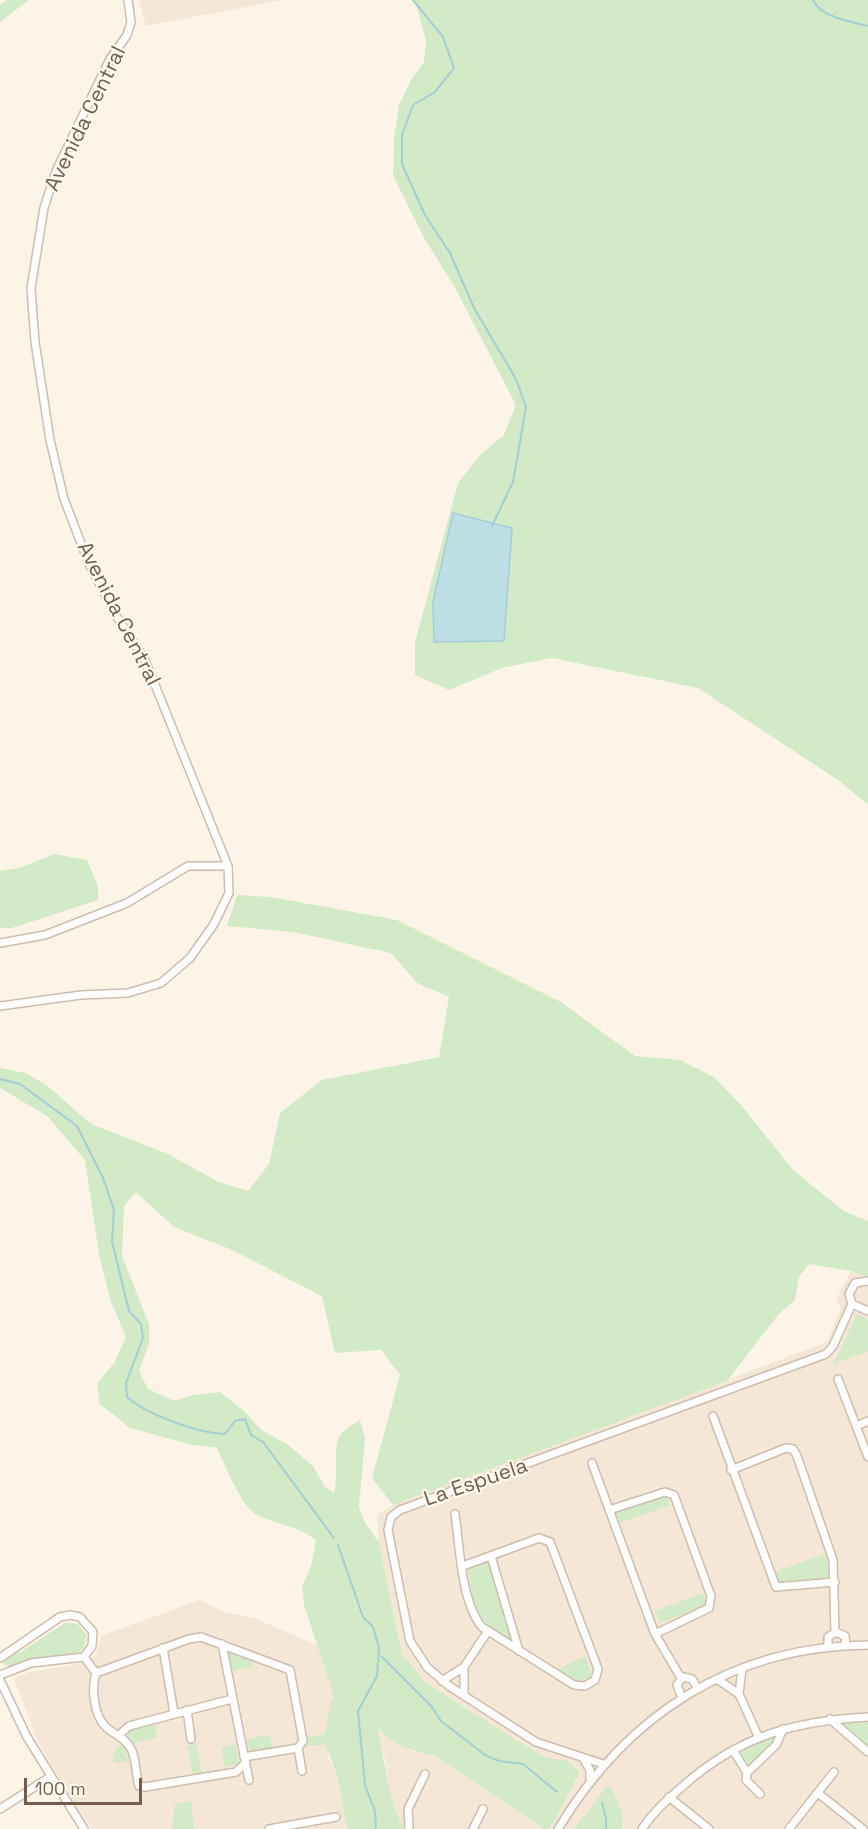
<!DOCTYPE html>
<html>
<head>
<meta charset="utf-8">
<style>
	body { margin:0 }
	#map { position:relative; width:868px; height:1829px; overflow:hidden; background:#fcf5e7; font-family:"Space Grotesk",sans-serif }
	canvas { display:block }
	.scale { position:absolute; left:24px; top:1778px; width:118px; height:27px; box-sizing:border-box; border:3px solid #765c4c; border-top:0; padding-left:8px; font-size:18px; line-height:21px; white-space:nowrap; color:#765c4c; -webkit-text-stroke:4px #fff9ee; paint-order:stroke }
</style>
</head>
<body>
<div id="map">
<canvas width="868" height="1829"></canvas>
<div class="scale">100 m</div>
</div>
<script>
const g = document.querySelector('canvas').getContext('2d');
g.lineJoin = 'round';
function fillPath(path, color) { g.fillStyle = color; g.fill(path, 'evenodd'); }
function trace(path, color, width, dash) { g.strokeStyle = color; g.lineWidth = width; g.lineCap = dash ? 'butt' : 'round'; g.setLineDash(dash || []); g.stroke(path); }
function label(font, color, halo, rows, align = 'center') {
  g.font = font + ' "Space Grotesk",sans-serif'; g.lineWidth = 4.5; g.setLineDash([]); g.textBaseline = 'middle'; g.strokeStyle = halo; g.fillStyle = color; for (const [text, x, y, turn = 0] of rows) {
    g.save(); g.translate(x, y); g.rotate((+turn || 0) * Math.PI / 180); g.textAlign = isNaN(turn) ? turn : align; if (halo) g.strokeText(text, 0, 0); g.fillText(text, 0, 0); g.restore();
  }
}
fillPath(new Path2D(`
	M 139,0 L 282,0 L 146,26 Z
	M 868,1237 L 868,1829 L 550,1829 L 580,1772 L 568,1761 L 545,1757 L 513,1738 L 425,1682 L 417,1674 L 402,1654 L 379,1543 L 377,1515 L 393,1505 L 827,1342 L 841,1308 L 836,1300 Z
	M 199,1600 L 224,1612 L 254,1618 L 317,1645 L 334,1697 L 330,1705 L 328,1757 L 337,1776 L 347,1829 L 92,1829 L 70,1797 L 40,1746 L 14,1679 L 29,1672 L 86,1663 L 97,1653 L 101,1636 Z
	M 378,1727 L 384,1735 L 414,1752 L 435,1756 L 544,1829 L 404,1829 L 395,1810 L 387,1778 L 386,1761 L 379,1740 Z`), '#f4e7d6');
fillPath(new Path2D(`
	M 7,0 L 29,0 L 0,22 L 0,5 Z
	M 415,0 L 868,0 L 868,805 L 838,780 L 698,688 L 552,658 L 502,668 L 449,690 L 415,675 L 415,642 L 458,483 L 481,454 L 504,435 L 516,405 L 454,286 L 424,238 L 393,175 L 394,140 L 399,105 L 411,80 L 424,62 L 426,41 Z
	M 54,854 L 87,860 L 98,886 L 98,900 L 12,928 L 0,928 L 0,871 L 19,868 Z
	M 237,895 L 271,897 L 397,920 L 561,1002 L 635,1056 L 680,1060 L 714,1077 L 740,1104 L 794,1171 L 844,1211 L 868,1221 L 868,1277 L 851,1271 L 809,1264 L 799,1277 L 795,1300 L 778,1315 L 727,1381 L 393,1505 L 372,1478 L 400,1375 L 381,1350 L 335,1353 L 322,1296 L 230,1249 L 174,1227 L 136,1192 L 124,1206 L 122,1256 L 149,1324 L 149,1344 L 139,1371 L 148,1389 L 174,1401 L 194,1395 L 220,1392 L 244,1411 L 261,1430 L 287,1444 L 313,1466 L 325,1487 L 334,1493 C 339,1476 332,1450 340,1435 C 344,1429 355,1424 360,1420 L 365,1438 L 359,1507 L 364,1521 L 379,1543 L 402,1654 L 425,1682 L 513,1738 L 545,1757 L 568,1761 L 580,1772 L 550,1829 L 544,1829 L 435,1756 C 415,1752 391,1745 378,1728 L 387,1778 L 395,1810 L 404,1829 L 347,1829 L 337,1776 L 325,1744 L 307,1746 L 306,1737 L 325,1734 L 330,1705 L 334,1697 L 304,1605 L 302,1587 L 311,1566 L 316,1540 C 298,1526 277,1525 257,1515 C 242,1508 224,1463 217,1448 L 189,1444 L 130,1428 L 100,1404 L 97,1384 L 114,1363 L 126,1337 L 111,1302 L 99,1255 L 85,1160 L 47,1116 L 0,1088 L 0,1068 L 26,1073 L 49,1087 L 91,1124 L 166,1153 L 219,1182 L 248,1191 L 269,1164 L 280,1113 L 322,1080 L 439,1057 L 449,997 L 417,983 L 391,953 L 293,932 L 227,926 Z
	M 857,1314 L 868,1319 L 868,1351 L 833,1364 Z
	M 667,1495 L 670,1505 L 620,1523 L 616,1512 Z
	M 826,1553 L 829,1577 L 779,1583 L 775,1572 Z
	M 488,1560 L 511,1640 C 471,1617 475,1610 468,1567 Z
	M 703,1593 L 707,1605 L 660,1623 L 655,1611 Z
	M 66,1622 L 78,1624 L 87,1636 L 84,1648 L 76,1655 L 40,1659 L 10,1667 L 3,1664 L 5,1658 L 22,1651 Z
	M 228,1651 L 252,1659 L 252,1667 L 231,1671 Z
	M 585,1656 L 592,1676 C 578,1685 569,1678 556,1670 Z
	M 155,1721 L 157,1737 L 133,1744 L 125,1731 Z
	M 868,1723 L 868,1749 L 841,1724 L 844,1724 Z
	M 270,1735 L 273,1749 L 250,1753 L 247,1739 Z
	M 777,1735 L 774,1744 L 750,1766 L 741,1754 C 748,1742 764,1738 777,1735 Z
	M 123,1744 L 128,1761 L 115,1763 L 112,1756 L 116,1748 Z
	M 196,1744 L 202,1773 L 193,1775 L 187,1746 Z
	M 236,1744 L 239,1764 L 225,1767 L 221,1747 Z
	M 608,1785 C 619,1799 624,1811 622,1829 L 574,1829 Z
	M 191,1801 L 194,1829 L 172,1829 L 175,1804 Z`), '#d3eac6');
const water = new Path2D(`
	M 453,513 L 512,528 L 504,641 L 434,642 L 433,602 Z`);
fillPath(water, '#bcdfe6');
trace(water, '#a2ced7', 1.5);
trace(new Path2D(`
	M 413,0 L 443,37 L 454,68 L 435,92 L 413,105 L 402,135 L 402,164 L 425,215 L 450,253 L 474,308 L 516,379 L 526,407 L 513,482 L 492,526
	M 813,0 C 820,17 852,22 868,26
	M 0,1079 L 20,1084 L 77,1126 L 103,1178 L 114,1210 L 112,1241 L 124,1291 L 129,1311 L 141,1324 L 143,1338 L 126,1383 L 127,1397 C 148,1415 197,1433 225,1434 L 235,1421 L 245,1419 L 251,1435 L 263,1442 L 334,1538
	M 338,1545 L 363,1617 L 373,1627 L 379,1648 L 377,1676 L 358,1711 L 365,1785 L 375,1811 L 376,1829
	M 381,1656 L 432,1707 L 441,1721 L 485,1755 L 499,1761 L 523,1764 L 557,1792
	M 602,1803 L 606,1818 L 606,1829`), '#a2ced7', 2);
const street = new Path2D(`
	M 0,943 L 45,935 L 127,903 L 188,866 L 228,866
	M 0,1006 L 81,995 L 128,993 L 161,983 L 190,958 L 214,924 L 229,893 L 228,866 L 145,660 L 117,617 L 89,564 L 64,499 L 50,440 L 35,342 L 31,288 L 44,208 L 56,171 L 110,59 L 127,35 L 131,22 L 128,0
	M 868,1281 L 855,1283 L 849,1294 L 852,1304 L 868,1311
	M 838,1379 L 868,1457
	M 713,1416 L 776,1587 L 835,1582
	M 857,1426 L 868,1421
	M 592,1463 L 655,1634 L 681,1678
	M 731,1470 L 786,1448 L 793,1449 L 797,1456 L 833,1560 L 835,1632
	M 609,1510 L 665,1492 L 674,1495 L 711,1596 L 709,1608 L 655,1634
	M 455,1514 C 460,1548 461,1602 482,1627 L 574,1685 L 585,1686 L 595,1680 L 598,1669 L 550,1542 L 539,1538 L 463,1566
	M 491,1556 L 519,1651
	M 222,1644 L 249,1780
	M 828,1647 L 828,1637 L 836,1632 L 845,1636 L 846,1646
	M 163,1648 L 174,1713
	M 84,1657 L 96,1673
	M 0,1658 L 60,1617 L 70,1615 L 80,1617 L 93,1632 L 92,1646 L 84,1657 L 31,1663 L 0,1675
	M 742,1669 L 739,1694 L 758,1736
	M 96,1673 L 189,1639 L 201,1637 L 290,1670 L 303,1741 L 298,1748 L 302,1771
	M 96,1673 C 91,1688 94,1716 106,1727 C 114,1735 125,1737 131,1749 C 137,1760 135,1774 139,1786 L 145,1787 L 236,1772 L 245,1763
	M 717,1679 L 739,1694
	M 0,1680 L 27,1737 L 84,1829
	M 442,1681 L 464,1667 L 488,1631
	M 464,1694 L 464,1667
	M 682,1698 L 677,1685 L 683,1677 L 692,1679 L 698,1689
	M 187,1710 L 191,1739
	M 830,1719 L 868,1752
	M 119,1735 L 129,1726 L 232,1699
	M 733,1750 L 747,1773 L 746,1780 L 760,1794
	M 244,1757 L 298,1748
	M 583,1758 L 590,1770 L 590,1780
	M 603,1764 L 536,1742 L 449,1686 L 427,1667 L 410,1641 L 388,1530 L 391,1517 L 400,1510 L 826,1354 L 833,1346 L 852,1304
	M 747,1773 L 776,1745 L 783,1729
	M 818,1793 L 863,1829
	M 669,1797 L 709,1829
	M 0,1809 L 50,1777
	M 269,1829 L 336,1817
	M 409,1829 L 408,1809 L 425,1774
	M 473,1829 L 483,1809
	M 558,1829 C 627,1715 732,1646 868,1645
	M 642,1829 C 653,1812 668,1799 683,1786 C 739,1736 794,1721 868,1717
	M 789,1829 L 834,1772`);
trace(street, '#cebdae', 10);
trace(street, '#fff', 7);
label('21px', '#765c4c', '#fff9ee', [
	["Avenida Central",86,119,-64],
	["Avenida Central",118,614,63],
	["La Espuela",476,1483,-19]
]);
</script>
</body>
</html>
